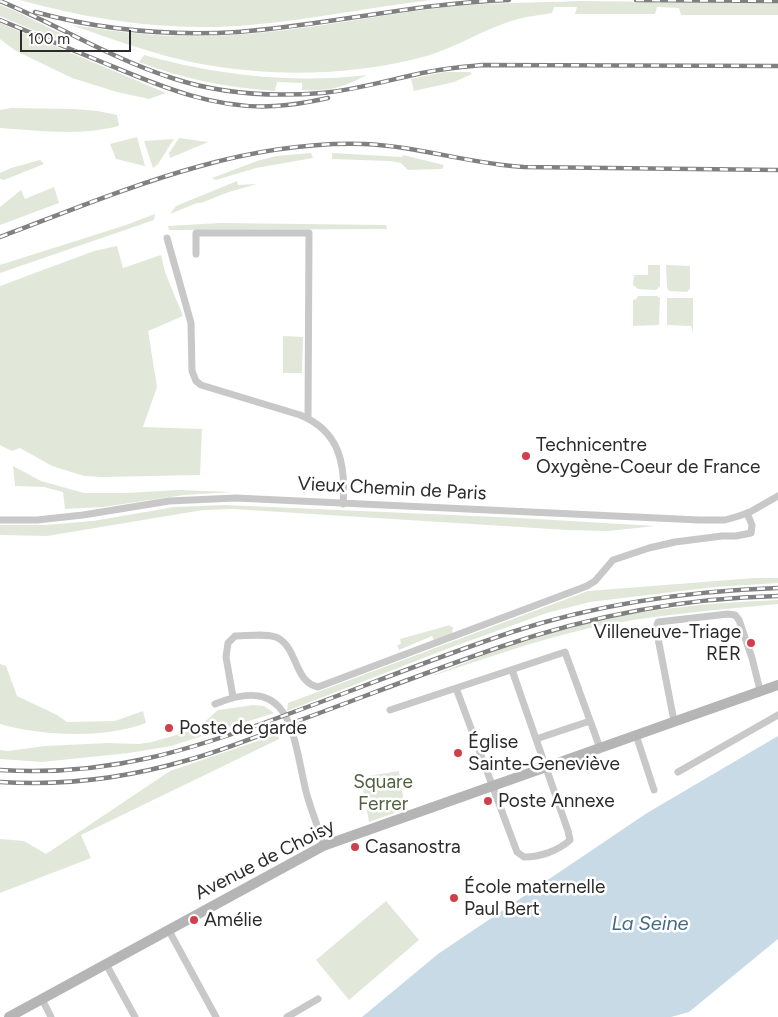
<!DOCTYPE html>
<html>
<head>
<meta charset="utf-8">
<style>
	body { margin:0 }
	#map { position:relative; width:778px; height:1017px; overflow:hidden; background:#fff; font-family:Figtree,sans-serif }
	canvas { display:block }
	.scale { position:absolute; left:20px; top:30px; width:111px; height:22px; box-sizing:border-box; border:2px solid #2b2b2b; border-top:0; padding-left:6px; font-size:15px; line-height:18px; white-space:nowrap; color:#2b2b2b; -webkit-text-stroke:4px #fff; paint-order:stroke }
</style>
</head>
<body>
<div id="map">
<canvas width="778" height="1017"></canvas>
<div class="scale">100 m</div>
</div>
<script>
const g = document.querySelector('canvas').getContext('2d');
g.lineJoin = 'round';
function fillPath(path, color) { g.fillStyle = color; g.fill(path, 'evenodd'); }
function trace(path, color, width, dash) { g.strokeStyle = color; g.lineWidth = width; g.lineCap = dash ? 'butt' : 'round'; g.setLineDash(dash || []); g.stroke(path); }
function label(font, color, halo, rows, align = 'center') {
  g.font = font + ' Figtree,sans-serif'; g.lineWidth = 5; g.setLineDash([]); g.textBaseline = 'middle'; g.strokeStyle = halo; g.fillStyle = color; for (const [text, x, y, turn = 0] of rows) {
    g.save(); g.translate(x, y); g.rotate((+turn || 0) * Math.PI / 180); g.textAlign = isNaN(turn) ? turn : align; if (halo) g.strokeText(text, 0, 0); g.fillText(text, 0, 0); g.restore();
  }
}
fillPath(new Path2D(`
	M 20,0 L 431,0 C 370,7 310,20 250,25 C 172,32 95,21 20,0 Z
	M 579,1 L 778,3 L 778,15 L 681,15 L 679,8 L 657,7 L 655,14 L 575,14 L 577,7 L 554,7 L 552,13 C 541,15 529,16 518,19 C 485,28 456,48 423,57 C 350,76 275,77 201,64 C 157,56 113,39 71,25 C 108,30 146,36 184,36 C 272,38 360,17 447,7 C 491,2 535,3 579,1 Z
	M 0,5 L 15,11 L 68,37 L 66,44 L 0,16 Z
	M 0,23 L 166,93 L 149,99 L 117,92 L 72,78 L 16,51 L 0,39 Z
	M 144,55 C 217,75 291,84 367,75 C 344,87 328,92 302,90 L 302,83 L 277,82 L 275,91 C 228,88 183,79 139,62 Z
	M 444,72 L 470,72 L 472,74 L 454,82 L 414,91 L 411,79 Z
	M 11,108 L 74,109 L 98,111 L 117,115 L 119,126 C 80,136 40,131 0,128 L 0,110 Z
	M 137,137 L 145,166 L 116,159 L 110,144 Z
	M 179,138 L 208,142 L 170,158 L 169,153 Z
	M 174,139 L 158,164 L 153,168 L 144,141 Z
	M 311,153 L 313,158 L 256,168 L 216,180 L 212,178 L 257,161 L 276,156 Z
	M 332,153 L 402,157 L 403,155 L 444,165 L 442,169 L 408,170 L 401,163 L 390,161 L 332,159 Z
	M 40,160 L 44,164 L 4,180 L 0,179 L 0,173 L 11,168 Z
	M 237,181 L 238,185 L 257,184 L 229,192 L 201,203 L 197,203 L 170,214 L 176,206 Z
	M 54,187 L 59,203 L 0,225 L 0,207 L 21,190 L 25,199 Z
	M 155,214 L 154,220 L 0,273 L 0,265 L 126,225 Z
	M 220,223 L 386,225 L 387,229 L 169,230 L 168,226 Z
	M 117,246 L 123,268 L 161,255 L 165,272 L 183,316 L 148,331 L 157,387 L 143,427 L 202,429 L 200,475 L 102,477 L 84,476 L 52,466 L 20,448 L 12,451 L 0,445 L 0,286 L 94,251 Z
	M 648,265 L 660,265 L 660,286 L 656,290 L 638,289 L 633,285 L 634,275 L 648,275 Z
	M 666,265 L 690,266 L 690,289 L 687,292 L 669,291 L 667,288 Z
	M 638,296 L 657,296 L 660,298 L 659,325 L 633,326 L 633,300 L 636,299 Z
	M 667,298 L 693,298 L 693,332 L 691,326 L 667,325 Z
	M 283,336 L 303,337 L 302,373 L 283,373 Z
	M 13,466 L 41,481 L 84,493 L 126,493 L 178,490 L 233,492 L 184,495 L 103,507 L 65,509 L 63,492 L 44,487 L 15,486 Z
	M 225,505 L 520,518 L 655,526 L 608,531 L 567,530 L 233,509 L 203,510 L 47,536 L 0,535 L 0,525 L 45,525 L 93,521 L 174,507 Z
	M 755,578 L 778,578 L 778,583 L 714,587 L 590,602 L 547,613 L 452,647 L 287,711 L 288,703 L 588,591 Z
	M 778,600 L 778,604 C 715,610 652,615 590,628 C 533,641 478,661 423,679 C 461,665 499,648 537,636 C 616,612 696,603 778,600 Z
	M 450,625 L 451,627 L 453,627 L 452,634 L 434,640 L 432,636 L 399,650 L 397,645 L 401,644 L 400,639 Z
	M 0,664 L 6,666 L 17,696 L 57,715 L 67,722 L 115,721 L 143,711 L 146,723 C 104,739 42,736 0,724 Z
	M 253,705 L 264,706 L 274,713 L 171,746 L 129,753 L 42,762 L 0,759 L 0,750 L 8,751 L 45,746 L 108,743 L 139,744 L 152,742 L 193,730 L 207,720 L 218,710 Z
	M 278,734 L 279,739 L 81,835 L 91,858 L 0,893 L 0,839 L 24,841 L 46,854 L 170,771 Z
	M 399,771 L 405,809 L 369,822 L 361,777 Z
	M 386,901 L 419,940 L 349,1000 L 316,960 Z`), '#e1e8da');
fillPath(new Path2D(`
	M 778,736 L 778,939 L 689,1012 L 671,1017 L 362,1017 L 438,954 L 647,813 Z`), '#c8dae6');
trace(new Path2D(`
	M 167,238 L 191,323 L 192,371 L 196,381 L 201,385 L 300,415 C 340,431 346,465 343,504
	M 196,254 L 196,233 L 309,233 L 308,418
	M 0,520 L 37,520 L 83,515 L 169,501 L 236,498 L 699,520 L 725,520 L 739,516 L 750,512 L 778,496
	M 456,688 L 517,852 L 524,857 C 540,857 558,851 570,840 L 568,831 L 512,670
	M 233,697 L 226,657 L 228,643 L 235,636 C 246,636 269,633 278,638 C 298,649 294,682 318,687 L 587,586 L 595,581 L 613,560 L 649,548 L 675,542 L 722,536 L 736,536 L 751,533 L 752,525 L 747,513
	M 215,704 C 290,673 292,730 305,787 C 309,807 319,826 323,846
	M 390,710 L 565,652 L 600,748
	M 674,721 L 656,628 L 658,622 L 728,614 L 735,615 L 739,620 L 752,658 L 760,690
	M 636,735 L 654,790
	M 536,739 L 590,721
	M 678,772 L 778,715
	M 168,929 L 216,1017
	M 106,964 L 135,1017
	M 42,999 L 51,1017
	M 287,1017 L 318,999`), '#c8c8c8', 7);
trace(new Path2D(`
	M 9,1017 L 323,846 L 778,685`), '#b5b5b5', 10);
const rail = new Path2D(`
	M 636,0 L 778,1
	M 0,1 C 58,25 112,59 172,78 C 220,94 272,97 322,93 C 356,90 389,80 422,73 C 442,69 461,67 482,65 L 778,66
	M 35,12 C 101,30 170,36 238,32 C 328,25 417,3 509,0
	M 0,20 C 37,35 73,50 109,65 C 162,87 217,110 275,106 C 293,105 310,102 328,98
	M 0,237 C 117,193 236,140 364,144 C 418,146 470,164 524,167 L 778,170
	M 0,770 C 108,777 192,750 291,713 C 365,686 437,657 512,632 C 598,604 687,591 778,588
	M 0,782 C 64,786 127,778 188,760 C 228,749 267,732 306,718 C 371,694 435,669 500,647 C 590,616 683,598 778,596`);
trace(rail, '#808080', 4.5);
trace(rail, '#fff', 2.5, [8]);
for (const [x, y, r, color] of [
	[526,456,5,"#d0404b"],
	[751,643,5,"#d0404b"],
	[169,728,5,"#d0404b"],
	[458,753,5,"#d0404b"],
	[488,801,5,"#d0404b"],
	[355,847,5,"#d0404b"],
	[454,898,5,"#d0404b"],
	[194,920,5,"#d0404b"]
]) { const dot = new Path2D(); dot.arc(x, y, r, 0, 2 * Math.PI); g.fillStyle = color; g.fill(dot); trace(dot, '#fff', 2); }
label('19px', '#2b2b2b', '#fff', [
	["Technicentre",536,445],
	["Oxygène-Coeur de France",536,467],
	["Villeneuve-Triage",741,632,"right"],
	["RER",741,654,"right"],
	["Poste de garde",179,728],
	["Église",468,742],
	["Sainte-Geneviève",468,764],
	["Poste Annexe",498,801],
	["Casanostra",365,847],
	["École maternelle",464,887],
	["Paul Bert",464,909],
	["Amélie",204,920]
], 'left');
label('19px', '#2b2b2b', '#fff', [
	["Vieux Chemin de Paris",392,489,3],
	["Avenue de Choisy",265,860,-27]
]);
label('19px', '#4f613f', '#fff', [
	["Square",383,782],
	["Ferrer",383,804]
]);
label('italic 20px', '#446a83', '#fff', [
	["La Seine",650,924]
]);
</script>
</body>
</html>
